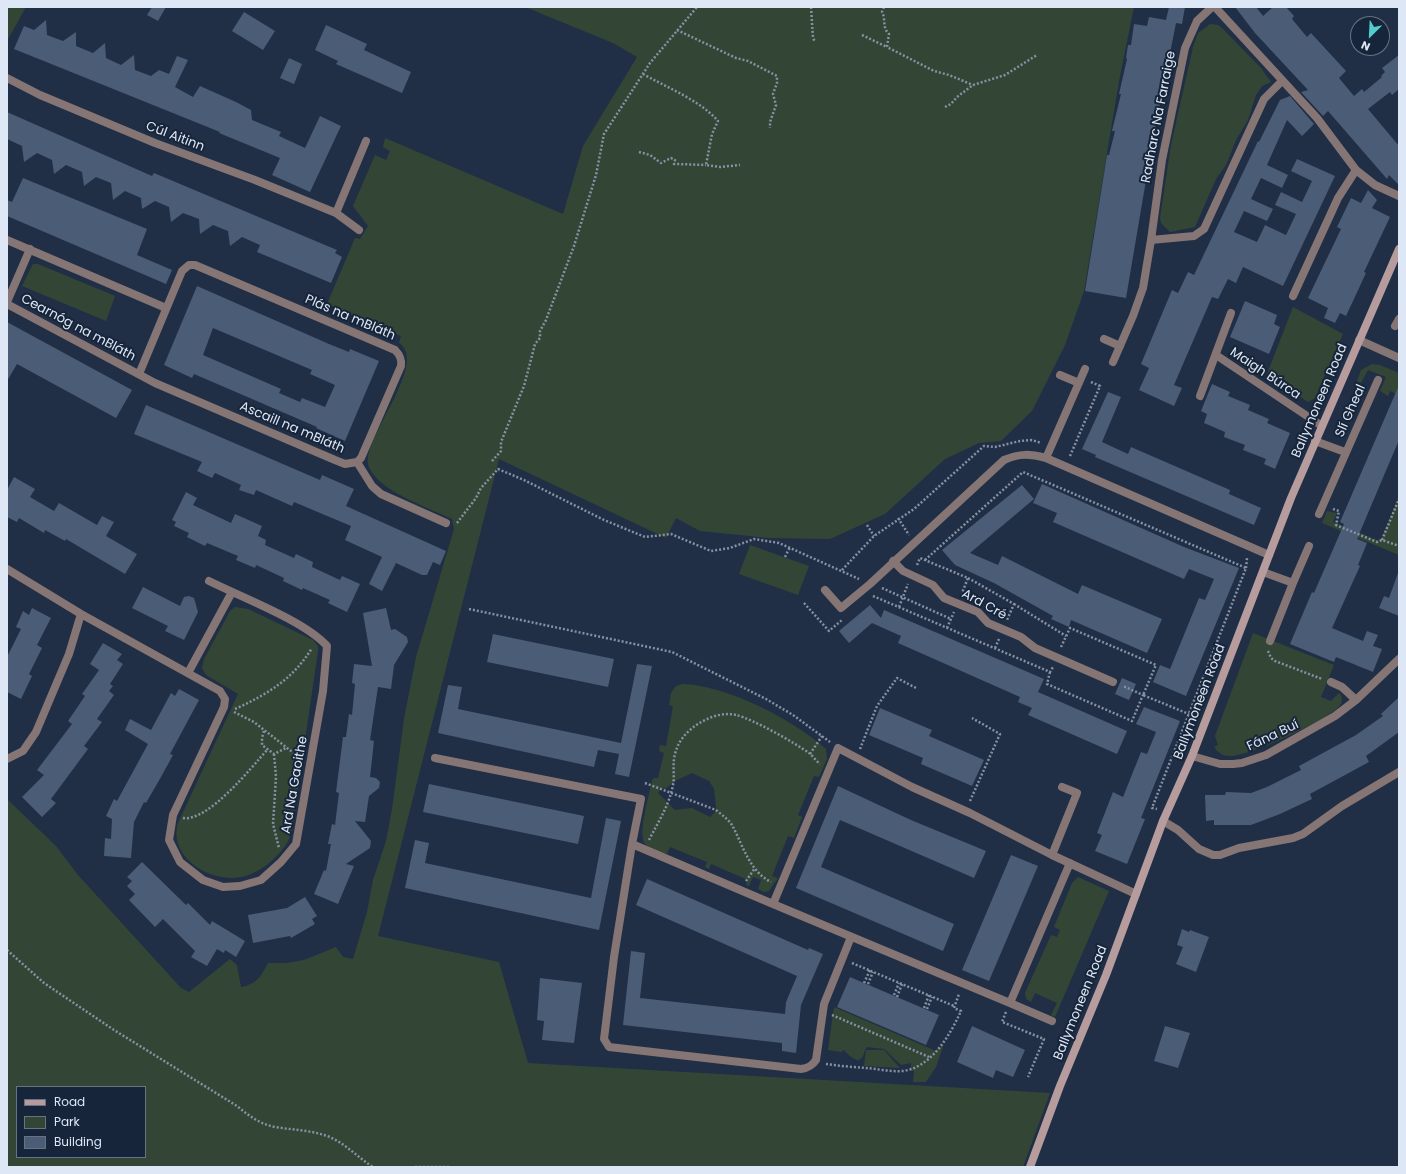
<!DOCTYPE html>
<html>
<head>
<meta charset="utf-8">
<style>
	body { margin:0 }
	#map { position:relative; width:1406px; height:1174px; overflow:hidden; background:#202f45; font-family:Poppins,sans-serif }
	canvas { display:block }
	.frame { position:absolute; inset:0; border:8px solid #dde7f5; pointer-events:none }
	.legend { position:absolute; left:16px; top:1086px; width:130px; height:72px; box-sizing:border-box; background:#17253a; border:1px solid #667385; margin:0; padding:5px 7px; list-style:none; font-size:12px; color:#dde7f5 }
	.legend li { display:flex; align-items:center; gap:8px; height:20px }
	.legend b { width:20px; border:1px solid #667385 }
	.north { position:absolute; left:1350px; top:16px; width:40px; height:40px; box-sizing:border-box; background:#17253a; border:1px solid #667385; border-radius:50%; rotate:204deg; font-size:11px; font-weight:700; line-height:16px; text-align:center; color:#dde7f5 }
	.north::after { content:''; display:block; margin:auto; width:14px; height:18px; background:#52cdcd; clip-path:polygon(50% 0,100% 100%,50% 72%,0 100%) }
</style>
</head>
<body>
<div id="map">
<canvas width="1406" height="1174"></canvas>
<div class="frame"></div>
<ul class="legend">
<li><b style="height:5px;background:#b69c9c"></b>Road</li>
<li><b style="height:11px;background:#334636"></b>Park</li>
<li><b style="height:11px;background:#4a5c76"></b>Building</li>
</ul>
<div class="north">N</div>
</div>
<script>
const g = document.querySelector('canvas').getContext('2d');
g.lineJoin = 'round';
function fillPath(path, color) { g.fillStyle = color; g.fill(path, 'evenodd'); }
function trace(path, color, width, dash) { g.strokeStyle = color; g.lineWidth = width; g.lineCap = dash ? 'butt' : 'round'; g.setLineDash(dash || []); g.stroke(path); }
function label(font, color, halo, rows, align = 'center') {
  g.font = font + ' Poppins,sans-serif'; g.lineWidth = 4; g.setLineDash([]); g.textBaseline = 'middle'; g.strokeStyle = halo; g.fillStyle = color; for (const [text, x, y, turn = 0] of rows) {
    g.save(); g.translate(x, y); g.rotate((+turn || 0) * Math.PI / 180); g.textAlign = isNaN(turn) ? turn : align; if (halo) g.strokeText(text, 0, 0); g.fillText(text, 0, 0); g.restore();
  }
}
fillPath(new Path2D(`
	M 7,7 L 26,7 L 7,41 Z
	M 525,7 L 1134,7 L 1119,81 L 1084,291 L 1065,345 L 1032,411 L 1001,441 L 979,443 L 945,459 L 885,514 L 830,539 L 769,538 L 700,531 L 676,518 L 666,538 L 499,459 L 378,936 L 499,962 L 528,1063 L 1050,1093 L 1023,1167 L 7,1167 L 7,799 L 56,846 L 78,875 L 181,988 L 189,992 L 230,959 L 237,965 L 241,987 C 257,984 261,976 268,963 L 287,963 L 304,960 L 336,947 L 343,957 L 353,959 L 367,912 L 373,880 L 386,841 L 392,809 L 404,719 L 416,657 L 454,529 L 452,519 C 429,508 388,494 373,474 C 371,471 368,467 368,463 C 364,437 429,362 399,343 L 401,336 L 327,304 L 355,238 L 360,239 L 368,226 L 353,206 L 375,155 L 386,160 L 390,151 L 383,147 L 385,138 L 563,214 L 583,146 L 637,57 L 613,43 ZM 17,1087 L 145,1087 L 145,1157 L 17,1157 Z
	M 1210,24 L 1218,25 L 1221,27 L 1261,68 L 1271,82 L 1262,86 L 1256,95 L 1248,120 L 1236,140 L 1226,165 L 1216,179 L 1195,227 L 1170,232 L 1161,223 L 1160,218 L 1171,145 L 1193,47 L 1198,33 Z
	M 33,264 L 38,264 L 115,296 L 106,321 L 22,286 Z
	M 1293,307 L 1343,334 L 1315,398 L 1308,402 L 1267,374 Z
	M 1372,364 L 1380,365 L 1399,373 L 1399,395 L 1390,391 L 1388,396 L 1380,391 L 1386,377 L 1368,370 L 1361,383 L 1357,381 L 1361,370 Z
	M 1399,497 L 1399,555 L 1322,523 L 1327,511 L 1337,513 L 1333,522 L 1377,540 L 1381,539 Z
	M 750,545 L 809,566 L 798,595 L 739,574 Z
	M 235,607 L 248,609 L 313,640 L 318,646 L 318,651 L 293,823 C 291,831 290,840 285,846 C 275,860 258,874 241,877 C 211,883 168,858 178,823 L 238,694 L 206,675 L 202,668 L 204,659 L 230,611 Z
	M 1253,633 L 1334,665 L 1321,697 L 1331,701 L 1339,693 L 1341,695 C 1342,698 1342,701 1341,704 C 1333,718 1246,758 1229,756 C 1222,756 1218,752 1214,747 L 1218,745 L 1215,736 Z
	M 683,684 C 726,685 794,720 826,749 L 827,759 L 819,777 L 814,776 L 798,815 L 802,817 L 794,838 L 788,836 L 772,876 L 778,878 L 769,891 L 764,892 L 758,889 L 761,880 L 753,877 L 749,886 L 746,885 L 748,880 L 711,864 L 709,869 L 705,867 L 707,862 L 670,847 L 667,854 C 660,852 649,849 645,844 C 637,834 650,793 652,780 L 654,778 L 658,778 L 664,753 L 659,751 L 660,745 L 666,746 L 673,706 L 669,705 L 671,693 L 676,686 ZM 692,773 L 709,781 L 714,789 L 716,807 L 715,812 L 710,817 L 692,808 L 675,810 L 658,793 L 661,788 L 665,789 L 677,780 Z
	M 1078,877 L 1109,891 L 1055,1017 L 1051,1015 L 1057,1003 L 1035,993 L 1031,1002 L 1026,999 L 1025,993 L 1051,935 L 1057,937 L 1060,930 L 1054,927 L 1072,883 Z
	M 834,1007 L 936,1051 L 944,1044 L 936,1067 L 926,1082 L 913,1082 L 914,1071 L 911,1070 L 911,1063 L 901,1065 L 884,1049 L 867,1047 C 864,1050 865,1053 863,1056 C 858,1066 848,1054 844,1050 L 841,1052 L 828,1050 Z
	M 866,1050 L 884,1050 L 900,1068 L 864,1066 Z`), '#334636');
fillPath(new Path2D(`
	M 152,7 L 166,7 L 158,21 L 147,15 Z
	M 1169,7 L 1185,7 L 1182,24 L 1176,23 L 1153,139 L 1126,298 L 1085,291 L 1107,155 L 1109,155 L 1115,131 L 1112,131 L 1121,94 L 1119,94 L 1127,59 L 1126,58 L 1128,45 L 1131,45 L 1134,24 L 1147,26 L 1149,17 L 1166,20 Z
	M 1235,7 L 1256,7 L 1263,16 L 1273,7 L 1286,7 L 1294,16 L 1292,19 L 1307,37 L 1311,33 L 1346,71 L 1339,78 L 1354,96 L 1362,89 L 1364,92 L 1382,77 L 1381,76 L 1385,72 L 1382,68 L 1399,55 L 1399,89 L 1392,95 L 1390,92 L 1368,109 L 1399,146 L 1399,185 L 1389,175 L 1387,179 L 1328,111 L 1323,116 L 1301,92 L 1308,90 L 1255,33 Z
	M 244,12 L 275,31 L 263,50 L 232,31 Z
	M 46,20 L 47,35 L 63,41 L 76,32 L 76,46 L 93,53 L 105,43 L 106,58 L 121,65 L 134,55 L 135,70 L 151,76 L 159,70 L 169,74 L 177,56 L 188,60 L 175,87 L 193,97 L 200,86 L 236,102 L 251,110 L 252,120 L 281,132 L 279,136 L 305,148 L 320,116 L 341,126 L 310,192 L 272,175 L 280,158 L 219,133 L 220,132 L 14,49 L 24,26 L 34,30 Z
	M 326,25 L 367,44 L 364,50 L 411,72 L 402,93 L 336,64 L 338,61 L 315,50 Z
	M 289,58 L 302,64 L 294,84 L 280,78 Z
	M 1290,96 L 1314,124 L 1302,136 L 1287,120 L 1267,165 L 1288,175 L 1282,188 L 1261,178 L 1251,199 L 1273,209 L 1267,221 L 1244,211 L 1234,232 L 1257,242 L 1265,225 L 1286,235 L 1296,214 L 1275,205 L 1281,192 L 1302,202 L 1312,181 L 1291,171 L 1297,159 L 1335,176 L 1283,286 L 1243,267 L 1236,283 L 1228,279 L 1218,299 L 1212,297 L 1174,385 L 1182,388 L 1174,406 L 1139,390 L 1149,368 L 1141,364 L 1172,290 L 1178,293 L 1188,272 L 1194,275 L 1258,141 L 1259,142 L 1280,100 Z
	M 7,112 L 152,176 L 154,173 L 337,250 L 335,253 L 342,257 L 331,283 L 257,252 L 260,245 L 242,237 L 230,246 L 228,231 L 213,225 L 200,234 L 199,219 L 183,213 L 171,222 L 169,207 L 155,201 L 142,209 L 141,198 L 125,191 L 113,200 L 111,183 L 96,177 L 84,186 L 82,172 L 66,165 L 54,174 L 52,160 L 37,153 L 24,162 L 22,146 L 7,139 Z
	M 23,178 L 147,229 L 137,255 L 172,270 L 166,284 L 7,216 L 7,200 L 12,202 Z
	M 1368,190 L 1377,200 L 1372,208 L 1390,217 L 1364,272 L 1366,273 L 1346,316 L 1340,313 L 1335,323 L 1324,318 L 1328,308 L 1308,298 L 1341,229 L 1337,227 L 1351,198 L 1361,203 Z
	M 197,286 L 329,344 L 349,352 L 350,349 L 379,361 L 345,441 L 316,428 L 317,427 L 194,374 L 192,378 L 164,365 ZM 213,328 L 312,370 L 310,374 L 335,385 L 325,407 L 302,398 L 300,402 L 279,393 L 281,389 L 203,355 Z
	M 1245,301 L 1277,315 L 1274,324 L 1280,327 L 1269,354 L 1230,337 Z
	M 7,322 L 132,390 L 116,418 L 17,364 L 7,381 Z
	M 1212,384 L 1230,392 L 1228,396 L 1250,405 L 1248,410 L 1269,419 L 1267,423 L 1290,433 L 1275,469 L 1264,464 L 1266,459 L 1243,450 L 1245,445 L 1224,437 L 1225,432 L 1204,423 L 1207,414 L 1201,411 Z
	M 1399,385 L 1399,440 L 1357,539 L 1367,543 L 1358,565 L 1360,566 L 1332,628 L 1363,641 L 1367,631 L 1378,635 L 1373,646 L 1382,649 L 1373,672 L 1336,657 L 1334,662 L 1290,644 L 1312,592 L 1314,593 L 1344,524 L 1340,522 Z
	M 1108,392 L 1121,397 L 1102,442 L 1128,454 L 1131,447 L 1230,490 L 1229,494 L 1261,508 L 1254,525 L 1095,457 L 1096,455 L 1082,449 Z
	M 146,405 L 320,480 L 322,475 L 354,489 L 346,506 L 446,551 L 440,565 L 433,562 L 427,575 L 422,575 L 396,563 L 382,591 L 369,584 L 382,557 L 345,540 L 351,526 L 294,502 L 292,506 L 256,490 L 254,495 L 239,490 L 241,485 L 215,473 L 212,478 L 197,471 L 202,462 L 134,434 Z
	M 14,477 L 35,489 L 30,497 L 54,511 L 59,503 L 97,525 L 102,516 L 114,522 L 106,536 L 137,554 L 125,574 L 66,539 L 65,541 L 45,530 L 44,533 L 19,518 L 17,522 L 7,517 L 7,490 Z
	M 1042,484 L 1184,547 L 1239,568 L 1186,696 L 1153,682 L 1160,665 L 1170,669 L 1199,598 L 1205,600 L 1214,579 L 1189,569 L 1184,579 L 1053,522 L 1057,513 L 1033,503 Z
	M 1022,485 L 1034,499 L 970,553 L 998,565 L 1002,556 L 1078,594 L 1082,585 L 1162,619 L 1147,653 L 1071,620 L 1069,627 L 1051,619 L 1053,616 L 994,583 L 955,565 L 942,550 Z
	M 186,492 L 197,498 L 193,505 L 231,523 L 235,514 L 262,526 L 258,536 L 266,540 L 265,545 L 294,558 L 296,554 L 313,562 L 312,567 L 340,580 L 342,576 L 360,584 L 347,612 L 328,603 L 330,600 L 303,588 L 302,590 L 283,581 L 284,578 L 256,565 L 255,568 L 236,560 L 238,556 L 207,543 L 205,546 L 187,537 L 189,533 L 174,526 L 176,522 L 172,520 Z
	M 1398,573 L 1399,573 L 1399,616 L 1379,608 L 1384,596 L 1389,598 Z
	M 143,587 L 180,606 L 184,597 L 189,596 L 194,598 L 198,612 L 184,640 L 165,631 L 168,626 L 132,608 Z
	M 870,605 L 881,618 L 884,610 L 1044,679 L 1038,692 L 1127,731 L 1117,754 L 1028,715 L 1032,708 L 1018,702 L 1020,697 L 898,643 L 901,636 L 872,623 L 849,643 L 839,631 Z
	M 32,608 L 51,618 L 37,645 L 42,648 L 29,674 L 32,676 L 21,699 L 7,692 L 7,657 L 21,629 L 16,627 L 23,611 L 29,615 Z
	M 386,608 L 391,630 L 395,629 L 407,637 L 408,642 L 394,665 L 391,689 L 378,687 L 370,740 L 374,741 L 370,777 L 376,778 L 380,782 L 379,788 L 369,796 L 365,822 L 355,821 L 371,841 L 370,848 L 346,864 L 354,866 L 338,904 L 314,894 L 324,870 L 326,871 L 331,844 L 328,844 L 332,824 L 335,825 L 339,793 L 336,792 L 343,737 L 346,737 L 349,714 L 352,715 L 355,684 L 352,683 L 354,664 L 372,666 L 363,613 Z
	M 493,634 L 614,659 L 608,687 L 487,662 Z
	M 103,643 L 122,654 L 117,660 L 123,664 L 110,684 L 113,686 L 109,691 L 114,695 L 97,719 L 102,722 L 84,746 L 88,749 L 51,799 L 56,803 L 42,817 L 22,797 L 44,775 L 37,770 L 72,724 L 68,721 L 85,696 L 82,694 L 99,670 L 90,664 Z
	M 637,664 L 652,666 L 629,777 L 615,774 L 619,754 L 598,750 L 594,767 L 438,733 L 448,685 L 462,687 L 458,709 L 621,743 Z
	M 1122,678 L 1136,684 L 1129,700 L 1115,694 Z
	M 179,689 L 199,700 L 170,754 L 173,755 L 161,777 L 146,803 L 144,802 L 134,822 L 131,858 L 104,856 L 105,838 L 111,839 L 112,819 L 106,816 L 114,799 L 117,801 L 148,744 L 125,730 L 130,719 L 151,730 L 171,693 L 175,696 Z
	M 1399,697 L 1399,732 L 1366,756 L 1369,762 L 1310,794 L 1312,799 L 1280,814 L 1251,825 L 1214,825 L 1214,820 L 1206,821 L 1205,795 L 1225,795 L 1226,792 L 1251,793 L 1267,787 L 1301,770 L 1299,766 L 1356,735 L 1383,716 L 1381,714 Z
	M 1144,707 L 1180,721 L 1141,818 L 1145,819 L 1127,864 L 1095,851 L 1102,835 L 1097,833 L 1113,792 L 1123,797 L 1141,752 L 1147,754 L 1156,732 L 1136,724 Z
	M 880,708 L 932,730 L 929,736 L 984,760 L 972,786 L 921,764 L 923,758 L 869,735 Z
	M 429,784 L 584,816 L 578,844 L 423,812 Z
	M 838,786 L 911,820 L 986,851 L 974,878 L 840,820 L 821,867 L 954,924 L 943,951 L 796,888 Z
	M 606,818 L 621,821 L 599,930 L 405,888 L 415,840 L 429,843 L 425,863 L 591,898 Z
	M 1011,855 L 1038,866 L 989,981 L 962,970 Z
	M 142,862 L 186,905 L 188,903 L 210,925 L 212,921 L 245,941 L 236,957 L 225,950 L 224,953 L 217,949 L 207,966 L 191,957 L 195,951 L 163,919 L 155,927 L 129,900 L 135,894 L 127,886 L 132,881 L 127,877 Z
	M 647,879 L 808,950 L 809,948 L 823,954 L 801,1005 L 796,1053 L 782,1051 L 782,1043 L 623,1025 L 631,951 L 645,953 L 640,998 L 785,1014 L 786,1002 L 797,976 L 636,905 Z
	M 305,897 L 317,916 L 312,919 L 315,924 L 291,938 L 290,936 L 253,943 L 248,915 L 287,908 Z
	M 1182,929 L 1189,932 L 1190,930 L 1209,937 L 1196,972 L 1176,964 L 1183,947 L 1177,945 Z
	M 850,977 L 939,1015 L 926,1045 L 837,1007 Z
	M 540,978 L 582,983 L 574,1043 L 542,1040 L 544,1021 L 537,1020 Z
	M 972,1026 L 1025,1050 L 1013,1077 L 996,1070 L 993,1078 L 957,1062 Z
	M 1165,1026 L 1190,1033 L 1178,1068 L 1154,1061 Z`), '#4a5c76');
trace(new Path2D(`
	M 811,7 L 813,38 L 815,42
	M 884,7 L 882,12 C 886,19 882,28 889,34 L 887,47 L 934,71 L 949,75 L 973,85
	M 677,30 L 736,58 L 748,61 L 777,76 L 777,83 L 773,94 L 776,105 L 770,122 L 770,128
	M 862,35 L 887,47
	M 643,74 C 666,87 701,101 718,121 L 712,134 L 706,165 L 720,167 L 740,165
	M 945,107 L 951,104 L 957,97 L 973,85 L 1005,75 L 1037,55
	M 639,152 L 650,155 L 661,163 L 671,158 L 675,160 L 674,164 L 677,164 L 706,165
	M 1070,456 L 1100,386 L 1091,382
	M 492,461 L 501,451 L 501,442 L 524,386 L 535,344 L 540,338 L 540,331 L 546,320 L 574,246 L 596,175 L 604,134 L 650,63 L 697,7
	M 1333,509 L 1339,511 L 1336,525 L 1377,542 L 1382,540 L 1399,546
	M 898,518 L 909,535
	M 457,523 L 476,498 L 481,488 L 498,469 L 524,480 L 604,520 L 645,537 L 671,534 L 711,551 L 730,548 L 754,539 L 779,543 L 859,579
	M 867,525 L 874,536
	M 1382,540 L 1399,499
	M 785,557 L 790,547
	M 925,560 L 1023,472 L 1246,568 L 1152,808 L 1157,809
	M 917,565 L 920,558 L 968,578 L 962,593
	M 1246,568 L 1247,558
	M 842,570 L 874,536 L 914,509 L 984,446 L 995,447 L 1020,441 L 1032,440 L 1041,443
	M 968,578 L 1014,604 L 1007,620
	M 882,588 L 951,619
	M 873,596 L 1050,672 L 1053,667
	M 804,603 L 829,631 L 842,620
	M 1014,604 L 1066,636
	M 899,607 L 908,584
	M 469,609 L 672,652 L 766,699 L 793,715 L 830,742
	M 947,628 L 954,612
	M 1061,647 L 1070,628 L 1156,665 L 1143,695 L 1196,717
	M 995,648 L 999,639
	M 1268,651 L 1271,658 L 1275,661 L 1322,679
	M 1050,672 L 1047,684 L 1132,721 L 1143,695 L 1123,686
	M 235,709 C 268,694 293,679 312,648
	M 234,712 L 254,722 L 300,758
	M 264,731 L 262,738 L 262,745 L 274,754 L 286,748
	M 860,749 L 877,706 L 897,678 L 916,688
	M 274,754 L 276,777 L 273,824 L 279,848
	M 810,754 L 822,736
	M 645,783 L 716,810 C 722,815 728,819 732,825 C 743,845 749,871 771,882
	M 970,801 L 1000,734 L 972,718
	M 183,818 C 208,822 251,768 267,750
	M 649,840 C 658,822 669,806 673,785 C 675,775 672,764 675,754 C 678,741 687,731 698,724 C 709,717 723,712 736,715 C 753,719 795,743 809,753 C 813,756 816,761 820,764
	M 746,881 L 755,868
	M 7,950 L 44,983 L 114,1030 L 237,1106 C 249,1116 260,1124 275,1127 C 293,1130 310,1130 327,1136 C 344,1142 357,1157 373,1167
	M 852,963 L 954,1006
	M 864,983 L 870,970
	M 868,984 L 873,972
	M 894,995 L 899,983
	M 897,997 L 902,984
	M 924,1008 L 929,995
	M 927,1009 L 932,997
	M 1006,1012 L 1002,1022 L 1044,1039 L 1028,1077
	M 832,1015 L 929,1057
	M 826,1064 C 839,1066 853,1067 866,1068 C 878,1069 891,1072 903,1071 C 932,1067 950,1035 961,1011 L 954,1008 L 959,994
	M 415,1167 L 451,1167`), '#8692a4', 2.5, [2, 2]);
trace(new Path2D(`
	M 1104,339 L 1120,346`), '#857574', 8);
trace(new Path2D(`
	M 1215,7 L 1317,118 L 1356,170 L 1375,185 L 1399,196
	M 7,78 L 40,95 L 155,143 L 255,180 L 336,213 L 359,230
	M 336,213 L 366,141
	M 7,240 L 166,308
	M 1151,240 L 1194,236 L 1204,229 L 1264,99 L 1282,81
	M 1293,296 L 1338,198 L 1356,170
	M 7,302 L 30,249
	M 7,304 L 155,383 L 335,460 L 345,464 L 357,462
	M 1395,326 L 1399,319
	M 1359,340 L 1399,358
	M 1216,355 L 1322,426
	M 1113,362 L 1133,316 L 1143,288 L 1151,240 L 1162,160 L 1185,48 L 1197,21 L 1212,7
	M 139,374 L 182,271 L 189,265 L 195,265 L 395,350 C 400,355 402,359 401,366 L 361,458 L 357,462
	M 1060,375 L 1079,383
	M 1200,396 L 1231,313
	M 1315,441 L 1345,452
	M 1046,458 L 1085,369
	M 357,462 L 372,486 L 381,494 L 446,523
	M 1319,514 L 1378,380
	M 893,561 L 903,571 L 933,585 L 944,598 L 978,612 L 988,623 L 1021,637 L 1035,648 L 1113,682
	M 7,569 L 81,614 L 220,691 L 225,699 L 224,707 L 173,815 L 169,840 L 180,862 L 203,880 L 223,887 L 240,886 L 261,880 L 281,862 L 296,844 L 323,691 L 327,646 C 305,621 241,597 209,581
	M 1263,572 L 1293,583 L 1309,546
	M 825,590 L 841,608 L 870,584 L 1004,460 C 1020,453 1030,454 1046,458 L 1269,555
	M 1270,641 L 1293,583
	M 188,673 L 232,592
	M 1331,682 L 1342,687 L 1356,700
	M 1192,756 L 1220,764 L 1233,764 L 1242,763 L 1266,755 L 1335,716 L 1356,700 L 1399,659
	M 435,758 L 641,799 L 632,844
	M 7,759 L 23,751 L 36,732 L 69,654 L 81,614
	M 1163,821 L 1178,830 L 1199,849 L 1213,855 L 1220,855 L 1239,848 L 1293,838 L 1303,834 L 1342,806 L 1399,772
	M 1052,855 L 1077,793 L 1062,787
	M 1070,863 L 1010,1003 L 773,904 L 838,748 L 912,787 L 970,813 L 1052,855 L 1136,894
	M 773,904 L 632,844 L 614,957 L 604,1039 L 609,1047 L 801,1069 C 808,1068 812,1066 816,1060 L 824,1004 L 851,937
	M 1010,1003 L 1052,1021`), '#857574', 8);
trace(new Path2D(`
	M 1030,1167 L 1060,1086 L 1106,975 L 1163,821 L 1192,756 L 1291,498 L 1399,249`), '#b69c9c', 8);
label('13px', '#dde7f5', '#17253a', [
	["Radharc Na Farraige",1159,117,-79],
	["Cúl Aitinn",175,137,21],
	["Plás na mBláth",350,318,23],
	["Cearnóg na mBláth",78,328,28],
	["Maigh Búrca",1265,374,34],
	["Ballymoneen Road",1320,401,-67],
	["Slí Gheal",1351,411,-66],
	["Ascaill na mBláth",292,428,23],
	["Ard Cré",984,605,29],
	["Ballymoneen Road",1200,702,-69],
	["Fána Buí",1273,736,-25],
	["Ard Na Gaoithe",295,785,-80],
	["Ballymoneen Road",1081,1003,-68]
]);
</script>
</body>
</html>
